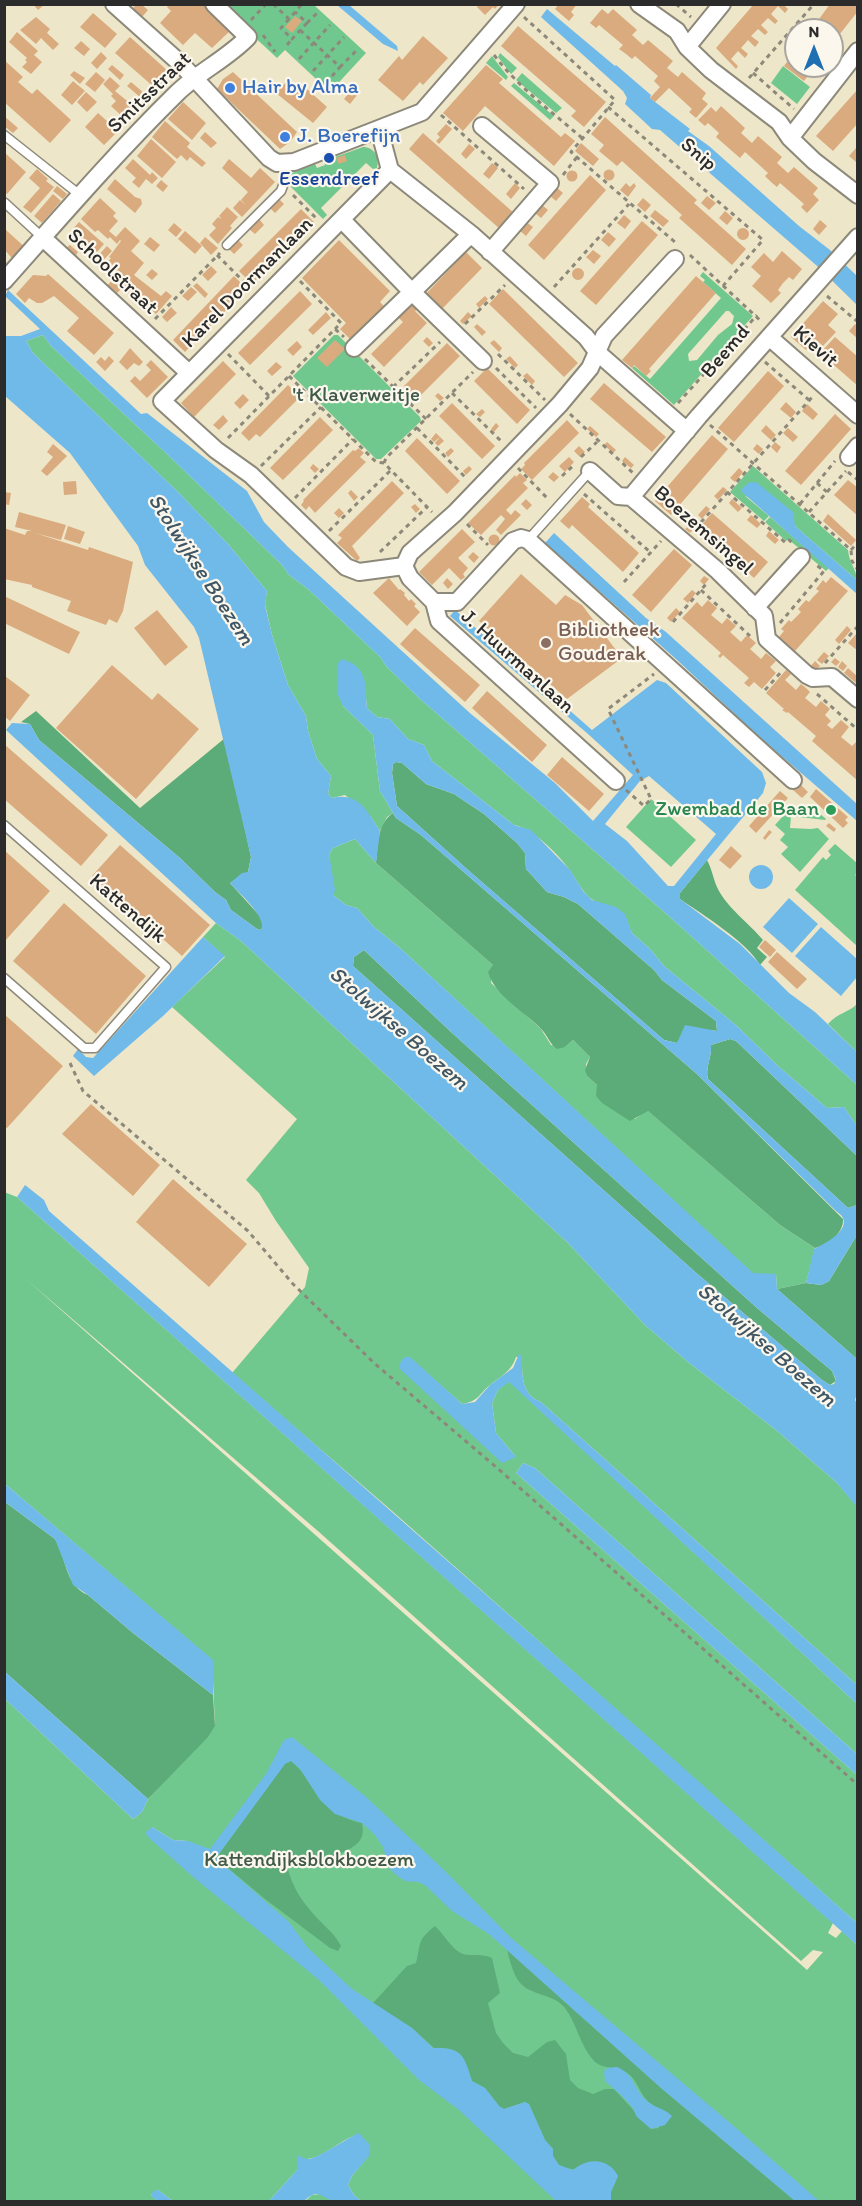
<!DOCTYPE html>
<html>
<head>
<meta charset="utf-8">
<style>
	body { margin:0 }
	#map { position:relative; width:862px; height:2206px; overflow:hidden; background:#eee6c8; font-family:Itim,sans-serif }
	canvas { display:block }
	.frame { position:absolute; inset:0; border:6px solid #2b2b2b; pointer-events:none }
	.north { position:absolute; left:784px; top:18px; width:60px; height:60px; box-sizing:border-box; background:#fbf7ec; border:2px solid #a8a59f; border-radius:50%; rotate:0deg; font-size:16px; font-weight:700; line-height:24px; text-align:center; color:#2b2b2b }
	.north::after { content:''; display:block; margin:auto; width:21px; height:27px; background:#1f6fb2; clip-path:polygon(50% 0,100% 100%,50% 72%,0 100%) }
</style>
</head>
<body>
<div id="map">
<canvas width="862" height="2206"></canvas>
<div class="frame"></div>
<div class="north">N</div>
</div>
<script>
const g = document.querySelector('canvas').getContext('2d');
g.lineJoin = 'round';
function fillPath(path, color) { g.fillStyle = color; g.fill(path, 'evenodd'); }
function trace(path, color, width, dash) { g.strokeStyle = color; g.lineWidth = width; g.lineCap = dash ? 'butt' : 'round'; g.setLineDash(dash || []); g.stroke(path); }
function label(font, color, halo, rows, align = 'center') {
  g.font = font + ' Itim,sans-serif'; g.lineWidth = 4.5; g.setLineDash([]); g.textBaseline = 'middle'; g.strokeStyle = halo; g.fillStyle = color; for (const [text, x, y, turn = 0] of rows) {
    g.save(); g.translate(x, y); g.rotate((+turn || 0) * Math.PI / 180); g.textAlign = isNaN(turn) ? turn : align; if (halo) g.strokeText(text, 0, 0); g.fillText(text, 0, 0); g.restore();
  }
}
fillPath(new Path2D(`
	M 220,5 L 314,5 L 366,53 L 330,92 L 285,50 L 277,58 Z
	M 500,53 L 517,68 L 511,74 L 498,57 Z
	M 492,56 L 508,77 L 506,80 L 486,63 Z
	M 783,66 L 810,87 L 797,104 L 771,83 Z
	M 522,73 L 562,108 L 556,113 L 516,80 Z
	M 514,83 L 554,116 L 550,120 L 511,86 Z
	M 363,147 C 374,147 380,157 377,168 L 373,169 L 366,163 L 321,208 L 327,215 L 323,219 L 291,187 L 290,174 L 315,164 L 317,168 L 325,165 L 324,161 Z
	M 703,272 L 753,316 L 674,405 L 632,368 L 634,366 L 650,379 L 721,298 L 703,282 L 705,280 L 700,276 ZM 726,311 L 729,311 L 734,316 L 732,324 L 718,335 L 697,360 L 689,361 L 688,354 Z
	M 43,335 L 51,346 L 167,454 L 282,565 L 289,575 L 308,589 L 381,658 L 386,666 L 419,698 L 662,910 L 857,1085 L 857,1126 L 844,1107 L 827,1108 L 778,1066 L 737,1026 L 664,966 L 650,949 L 632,933 L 624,914 C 614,909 599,905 590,898 C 582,891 577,881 571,872 C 560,856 533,828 514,825 L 432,761 L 424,745 L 408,739 L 390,719 L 377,717 L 367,708 L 366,698 L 343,706 L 373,735 L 380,791 L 393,813 L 387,817 L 380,831 L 371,817 L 345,795 L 332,798 L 328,794 L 331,776 L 317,759 L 308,731 L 306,716 L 288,685 L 272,635 L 265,604 L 267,591 L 228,544 L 178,492 L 33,353 L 26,341 Z
	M 334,335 L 338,335 L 420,417 L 421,421 L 381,459 L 376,459 L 293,376 Z
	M 753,466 L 848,550 C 849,563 857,570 857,580 L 795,526 L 744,495 L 769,516 L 764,521 L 730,492 Z
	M 770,517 L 829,568 L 826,571 L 788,539 L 786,541 L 765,522 Z
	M 651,799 L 696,840 L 671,867 L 626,827 Z
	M 810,805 L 826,819 L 825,820 L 791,816 L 790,828 L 811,829 L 818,828 L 829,839 L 800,872 L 781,854 L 788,847 L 780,840 L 785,834 L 775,825 L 792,806 L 801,815 Z
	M 355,839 L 376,863 L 493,965 L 491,983 L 541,1029 L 551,1045 L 565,1047 L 573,1040 L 590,1057 L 586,1064 L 587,1076 L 635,1119 L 647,1110 L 780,1225 L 815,1248 L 806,1283 L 777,1289 L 776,1274 L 753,1274 L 400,948 L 374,927 L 357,908 L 346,905 L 333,895 L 329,854 L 333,848 Z
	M 835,844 L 857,863 L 857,873 L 855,875 L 858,877 L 857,946 L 795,890 L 823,857 L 826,860 L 831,855 L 828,851 Z
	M 216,923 L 241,941 L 568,1243 L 645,1325 L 688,1362 L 776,1430 L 836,1482 L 857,1506 L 857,1685 L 541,1402 C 521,1395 522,1374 522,1357 L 516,1357 C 511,1372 501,1376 490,1385 C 478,1395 479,1401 462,1404 L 410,1358 L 516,1457 L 496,1433 L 492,1403 L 498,1390 L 509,1381 L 857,1704 L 857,1754 L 535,1468 L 523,1463 L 516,1473 L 857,1775 L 857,1923 L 392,1511 L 232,1373 L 305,1287 L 309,1268 L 276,1221 L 259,1193 L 246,1180 L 297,1119 L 172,1007 L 225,957 L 203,937 Z
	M 857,1004 L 857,1052 L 828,1024 C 839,1012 848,1013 857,1004 Z
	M 4,1192 L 17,1197 L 833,1923 L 828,1933 L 836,1938 L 842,1931 L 857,1945 L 857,2201 L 361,2201 L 354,2195 L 348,2185 L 352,2176 L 369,2155 L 359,2134 C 341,2139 325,2157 307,2159 L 269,2201 L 173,2201 L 158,2190 L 151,2195 L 157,2201 L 5,2201 L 5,1699 L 133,1819 L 142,1812 L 148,1799 L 215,1725 L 212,1660 L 5,1484 ZM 26,1279 L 319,1532 L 801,1961 L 813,1950 L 823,1952 L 807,1970 ZM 152,1827 L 173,1840 L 188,1841 L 157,1845 Z
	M 320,2194 L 335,2201 L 304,2202 L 312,2195 Z`), '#71c88e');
fillPath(new Path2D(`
	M 36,711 L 140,808 L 225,738 L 251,857 L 248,872 L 230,883 L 259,915 L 264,924 L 261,930 L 257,929 L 231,910 L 226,900 L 215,892 L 180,858 L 39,740 L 30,724 L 21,722 Z
	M 396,762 L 402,763 L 426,784 L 454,794 L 484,814 L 517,843 L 525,853 L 526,869 L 547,892 L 564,897 L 578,904 L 654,970 L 662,980 L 716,1021 L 717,1031 L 711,1030 L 681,1037 L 677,1043 L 664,1040 L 468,870 L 397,806 L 392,773 L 393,764 Z
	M 393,813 L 396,818 L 421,835 L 698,1075 L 843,1219 C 844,1233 828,1245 815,1248 L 780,1225 L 648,1111 L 630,1121 L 602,1103 L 596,1096 L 597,1085 L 587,1076 L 585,1070 L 590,1057 L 573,1040 L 565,1047 L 557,1049 C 550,1044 548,1037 543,1031 C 525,1011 496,998 488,972 L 493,965 L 376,863 C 378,845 377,824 393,813 Z
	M 707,860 C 712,869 713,878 717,887 C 725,906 750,924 763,940 L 757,948 L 767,957 L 760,965 C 747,942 703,915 680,899 L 680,893 Z
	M 364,950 L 451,1032 L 757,1308 L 832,1371 L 836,1381 L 830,1385 L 822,1380 L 694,1271 L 353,966 L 354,957 Z
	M 730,1039 L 736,1041 L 857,1156 L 857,1205 L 848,1208 L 708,1079 C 705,1067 712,1058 711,1045 Z
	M 857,1235 L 857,1359 L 777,1289 L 806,1283 L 821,1285 L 829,1281 Z
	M 5,1502 L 55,1539 C 67,1557 64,1585 88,1595 L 133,1633 L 213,1695 L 215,1726 L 208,1737 L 148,1799 L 5,1672 Z
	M 291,1761 C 322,1787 315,1812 362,1823 C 366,1842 355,1846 340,1854 C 334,1858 327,1864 320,1865 C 314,1867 307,1863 301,1862 C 297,1862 291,1864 287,1865 C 292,1889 304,1904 320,1921 C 328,1929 336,1936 341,1946 L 338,1951 L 330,1948 L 265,1899 L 216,1858 L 285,1763 Z
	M 435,1926 C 443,1933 450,1946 459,1952 C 468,1958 480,1952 492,1958 L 500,1993 L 488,2003 L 496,2033 L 503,2043 L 513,2053 L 528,2057 L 547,2042 L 555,2040 L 566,2054 L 570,2080 L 578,2088 L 593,2094 L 605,2089 L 614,2089 L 651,2129 L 659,2128 L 653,2105 C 641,2098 640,2086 631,2076 C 618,2064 604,2071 594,2061 C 580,2046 577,2024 565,2008 C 554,1994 533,1996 521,1984 C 513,1975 510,1961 507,1950 L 661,2088 L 795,2201 L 611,2201 L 611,2192 L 618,2176 L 565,2168 L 559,2165 L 553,2156 L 553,2149 L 545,2140 L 529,2104 L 525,2102 L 504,2109 L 500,2107 L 485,2088 L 472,2081 C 464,2057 463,2047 434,2048 L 412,2028 L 373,2003 L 407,1966 L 416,1963 C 421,1943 417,1940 435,1926 Z`), '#5cac79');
fillPath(new Path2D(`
	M 337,5 L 349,5 L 397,46 L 398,51 L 383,44 Z
	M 547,9 L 615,66 L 616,65 L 651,95 L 650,98 L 690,129 L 688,131 L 709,146 L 799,226 L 830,250 L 857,276 L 857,305 L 816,265 L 660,130 L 652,129 L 625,104 L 627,98 L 623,91 L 541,17 Z
	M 8,290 L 141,414 L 147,413 L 247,491 L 264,522 L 288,547 L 471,714 L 555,783 L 593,821 L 633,775 L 588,734 L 450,616 L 455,610 L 592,730 L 657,680 L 666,683 L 762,772 L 766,783 L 763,793 L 680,893 L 680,899 L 740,944 L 789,993 L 815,1012 L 857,1052 L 857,1085 L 662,910 L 419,698 L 386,666 L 381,658 L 308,589 L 289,575 L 282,565 L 167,454 L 51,346 L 43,335 L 26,341 L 33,353 L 178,492 L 228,544 L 267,591 L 265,605 L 272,635 L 288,685 L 306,716 L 308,731 L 317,759 L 331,776 L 328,794 L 332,798 C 359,792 367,811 380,831 L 376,863 L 355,839 L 333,848 L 329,854 L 335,890 L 333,895 L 346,905 L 357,908 L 374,927 L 400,948 L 753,1273 L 776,1274 L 777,1289 L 857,1359 L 857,1393 L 855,1400 L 858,1405 L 857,1507 L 836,1482 L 776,1430 L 688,1362 L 645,1325 L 568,1243 L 241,941 L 216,923 L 6,730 L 12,723 L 30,724 L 39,740 L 180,858 L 215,892 L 226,900 L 231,910 L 257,929 L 261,930 C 268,918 239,893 230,883 L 242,873 L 248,872 L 251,857 L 199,638 L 194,627 L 145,565 L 138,546 L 70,453 L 5,396 L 5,336 L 21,336 L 40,329 L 5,296 ZM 649,776 L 716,834 L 674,886 L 668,886 L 627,841 L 605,824 L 640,781 ZM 364,950 L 451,1032 L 757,1308 L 832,1371 L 836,1380 L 834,1384 L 830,1385 L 822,1380 L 694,1271 L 353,966 L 354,957 Z
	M 756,482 L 793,512 L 795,526 L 857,580 L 857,594 L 742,492 L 742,489 L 748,483 Z
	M 554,533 L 646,618 L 666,632 L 857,804 L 857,821 L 758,736 L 676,659 L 545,543 Z
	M 342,659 C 369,667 365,686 367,708 L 377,717 L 390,719 L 408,739 L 424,745 L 432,761 L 514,825 L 531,830 L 570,870 L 583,891 L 592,900 L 616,907 L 625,914 L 632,933 L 650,949 L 664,966 L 737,1026 L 778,1066 L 827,1108 L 844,1107 L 857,1126 L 857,1156 L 736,1041 L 730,1039 L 711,1045 C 712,1058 705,1067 708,1079 L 848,1208 L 857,1205 L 857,1235 L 829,1281 L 821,1285 L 806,1283 L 814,1249 C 822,1245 849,1232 843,1218 C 842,1215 838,1213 836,1211 L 698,1075 L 421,835 L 396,818 L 380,791 L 373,735 L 343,706 L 337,693 L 337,664 ZM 396,762 L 402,763 L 426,784 L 454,794 L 484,814 L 517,843 L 525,853 L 526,869 L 547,892 L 564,897 L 578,904 L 654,970 L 662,980 L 716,1021 L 717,1031 L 685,1025 L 677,1043 L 664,1040 L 468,870 L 397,806 L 392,773 L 393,764 Z
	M749 877a12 12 0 1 1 24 0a12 12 0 1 1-24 0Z
	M 789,898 L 818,924 L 792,953 L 763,927 Z
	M 821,927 L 857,959 L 857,977 L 841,996 L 795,956 Z
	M 203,937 L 225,956 L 163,1016 L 94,1076 L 73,1056 L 78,1049 L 86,1057 L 93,1058 Z
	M 25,1185 L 44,1200 L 49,1211 L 679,1764 L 857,1923 L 857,1945 L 17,1197 Z
	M 519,1354 L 522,1357 C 522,1374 521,1395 541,1402 L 857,1685 L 857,1704 L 509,1382 L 498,1390 L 492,1403 L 496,1433 L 516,1457 L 502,1463 L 399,1368 L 401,1361 L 405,1357 L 410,1357 L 462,1404 L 475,1402 L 490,1385 L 513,1368 Z
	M 523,1463 L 535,1468 L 857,1754 L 857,1775 L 516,1473 Z
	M 5,1484 L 213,1660 L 213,1695 L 133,1633 L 88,1595 L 73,1585 L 55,1539 L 5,1502 Z
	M 5,1672 L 148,1799 L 142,1812 L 133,1819 L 5,1699 Z
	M 292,1737 L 366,1797 L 443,1869 L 510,1937 L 736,2128 L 819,2201 L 795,2201 L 661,2088 L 489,1934 L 452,1911 L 426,1886 L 419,1882 L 405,1881 L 395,1874 L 389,1868 L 383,1847 L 375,1835 L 362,1823 L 335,1814 L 320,1800 L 300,1769 L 291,1761 L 285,1764 L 216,1858 L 289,1922 L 308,1948 L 352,1989 L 412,2028 L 433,2048 C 463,2047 464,2056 472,2081 L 485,2088 L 500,2107 L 504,2109 L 525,2102 L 529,2104 L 545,2140 L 553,2149 L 553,2156 L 559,2165 L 573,2170 C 588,2157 609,2158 618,2176 L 611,2192 L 611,2201 L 556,2201 L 459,2110 L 419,2080 L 319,1980 L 192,1876 L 147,1836 L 146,1832 L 152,1827 L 173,1840 L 188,1841 L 210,1849 L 266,1774 L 284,1740 Z
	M 617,2067 C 635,2075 633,2088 646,2100 C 654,2108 664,2108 672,2116 L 665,2125 L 651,2129 L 637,2117 L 632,2107 L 621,2095 L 605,2081 L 604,2072 L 607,2068 Z
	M 359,2133 L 369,2144 L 369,2156 L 352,2176 L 348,2185 L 354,2195 L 361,2201 C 353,2202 343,2203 336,2202 C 320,2198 320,2187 304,2201 L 269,2201 L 297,2170 L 297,2155 C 300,2156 303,2158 306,2159 C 315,2161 347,2138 359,2133 Z
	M 158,2190 L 173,2201 L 157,2201 L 151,2196 L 153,2191 Z`), '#70bae9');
fillPath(new Path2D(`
	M 33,4 L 45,4 L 38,10 Z
	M 169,4 L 203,4 L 231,30 L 212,48 L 195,33 L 183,45 L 160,23 L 171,11 L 167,7 Z
	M 479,4 L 499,4 L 495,9 L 493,7 L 485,15 L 477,7 Z
	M 559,4 L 577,4 L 571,12 L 574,15 L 569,21 L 555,9 Z
	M 754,4 L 783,4 L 788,9 L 785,13 L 778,6 L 771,14 L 778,21 L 775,24 L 768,18 L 761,25 L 768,32 L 765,35 L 758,29 L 751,36 L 759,42 L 755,47 L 748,40 L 741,48 L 748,54 L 745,58 L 738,51 L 731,59 L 738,66 L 736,69 L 716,48 Z
	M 830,4 L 858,4 L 858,11 L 832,44 L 832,30 L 811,30 Z
	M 136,5 L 142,5 L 148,10 L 142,17 L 132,9 Z
	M 602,9 L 608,14 L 613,9 L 637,30 L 632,35 L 643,45 L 648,40 L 673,61 L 667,68 L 678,77 L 682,72 L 706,93 L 702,99 L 708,104 L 696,118 L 689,112 L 692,109 L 669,88 L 655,102 L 650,98 L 660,87 L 654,81 L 658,76 L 635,56 L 632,59 L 626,54 L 619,49 L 623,45 L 599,25 L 596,28 L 590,23 Z
	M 93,13 L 117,34 L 105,48 L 80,27 Z
	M 295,16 L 302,21 L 292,33 L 285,27 Z
	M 36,17 L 50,29 L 47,33 L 59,44 L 53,50 L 41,38 L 36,44 L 20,30 Z
	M 518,26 L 606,102 L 584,127 L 571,116 L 576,111 L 501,46 Z
	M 17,32 L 38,51 L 34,55 L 42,62 L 31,74 L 22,67 L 27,62 L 25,60 L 27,58 L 9,42 Z
	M 423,36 L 448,58 L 423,85 L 420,82 L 403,101 L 378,80 L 399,56 L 402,60 Z
	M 130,37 L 169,72 L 164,82 L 155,88 L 115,53 Z
	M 81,41 L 90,49 L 84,56 L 74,48 Z
	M 796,50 L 796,66 L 815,66 L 804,81 L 784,66 Z
	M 101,52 L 107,58 L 97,69 L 91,63 Z
	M 4,60 L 23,77 L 18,82 L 32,94 L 37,89 L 71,120 L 50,143 L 4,102 Z
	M 112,65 L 124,75 L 120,80 L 108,69 Z
	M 486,65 L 503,79 L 499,83 L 561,137 L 565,133 L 575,141 L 554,166 L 485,106 L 463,131 L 443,113 Z
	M 74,71 L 85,78 L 80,84 L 70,75 Z
	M 96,72 L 105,80 L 95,92 L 85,84 Z
	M 233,72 L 297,132 L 290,142 L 280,149 L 217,89 L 223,79 Z
	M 110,77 L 120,86 L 115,91 L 137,109 L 126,120 L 111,106 L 116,101 L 111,96 L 113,94 L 103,84 Z
	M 289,79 L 304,92 L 307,89 L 327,107 L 313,123 L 276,93 Z
	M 73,81 L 85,91 L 72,105 L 61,95 Z
	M 131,82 L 144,93 L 140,97 L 127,86 Z
	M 352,89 L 358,94 L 350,104 L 344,99 Z
	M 858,89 L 858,123 L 833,151 L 816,136 Z
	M 86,92 L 97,102 L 87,112 L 77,102 Z
	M 183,102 L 206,123 L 192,140 L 168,119 Z
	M 721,106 L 745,128 L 741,133 L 752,143 L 758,136 L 782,157 L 777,163 L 788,173 L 794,167 L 818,188 L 813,194 L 819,200 L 807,213 L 801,207 L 804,204 L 780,183 L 777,187 L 771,182 L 765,176 L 768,173 L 745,152 L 740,158 L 716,137 L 719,133 L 708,123 L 705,126 L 698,120 L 711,107 L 716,112 Z
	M 98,113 L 118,131 L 104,145 L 85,127 Z
	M 4,116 L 18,128 L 13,133 L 4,126 Z
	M 605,117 L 697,200 L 694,203 L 746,249 L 732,265 L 679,218 L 682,215 L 622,161 L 617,166 L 599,151 L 604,145 L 591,134 Z
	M 165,121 L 190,143 L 187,147 L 206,163 L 202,167 L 190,157 L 187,161 L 181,155 L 177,159 L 152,137 Z
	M 446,124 L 452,129 L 439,144 L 436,141 L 440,137 L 437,134 Z
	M 205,132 L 217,143 L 211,148 L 200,138 Z
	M 423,133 L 514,213 L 500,229 L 409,149 Z
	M 151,139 L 176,162 L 162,178 L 137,156 Z
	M 581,143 L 599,159 L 593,166 L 575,151 Z
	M 469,144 L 475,149 L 466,159 L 461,154 Z
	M 856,148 L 858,149 L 856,162 L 849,156 Z
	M 5,153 L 26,172 L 7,194 L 5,192 Z
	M 345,155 L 347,161 L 339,164 L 336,158 Z
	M 133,159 L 150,175 L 152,172 L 158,178 L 152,184 L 146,179 L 139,188 L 132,182 L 136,178 L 125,168 Z
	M 229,159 L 251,178 L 260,168 L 275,182 L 242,217 L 233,208 L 240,200 L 247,206 L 241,200 L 248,192 L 222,168 Z
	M 492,163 L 498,168 L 489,179 L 483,174 Z
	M 37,169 L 48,179 L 46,181 L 54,187 L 31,213 L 23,207 L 40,188 L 29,178 Z
	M603.5 175a5.5 5.5 0 1 1 11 0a5.5 5.5 0 1 1-11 0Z
	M566.5 176a5.5 5.5 0 1 1 11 0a5.5 5.5 0 1 1-11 0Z
	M 590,175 L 606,190 L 544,260 L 528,245 Z
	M 115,179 L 135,197 L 141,199 L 142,204 L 135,213 L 107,189 Z
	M 161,180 L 168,186 L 163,192 L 156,186 Z
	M 515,183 L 520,188 L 511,199 L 506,194 Z
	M 626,183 L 630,187 L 634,183 L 636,186 L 628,197 L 620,190 Z
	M 57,186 L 67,194 L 63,199 L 53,191 Z
	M 556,187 L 563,193 L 556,201 L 549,195 Z
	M 53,194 L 61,201 L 42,223 L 34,216 Z
	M 707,196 L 716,203 L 709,210 L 701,203 Z
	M 100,198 L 116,213 L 113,216 L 118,221 L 109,231 L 116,237 L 125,227 L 140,241 L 131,251 L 144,263 L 134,275 L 161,296 L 166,291 L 172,296 L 156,314 L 150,309 L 148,312 L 122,288 L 116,294 L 107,286 L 113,279 L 101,269 L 111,258 L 109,257 L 121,241 L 120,240 L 117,244 L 110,237 L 108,239 L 98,230 L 95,232 L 81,219 Z
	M 643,198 L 651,205 L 645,212 L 637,205 Z
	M 279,199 L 284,204 L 275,213 L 270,208 Z
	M 541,204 L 548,210 L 541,218 L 534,212 Z
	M 227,207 L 238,217 L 230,226 L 232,228 L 218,244 L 209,235 L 216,228 L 212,224 L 218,217 L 222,219 L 219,216 Z
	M 301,209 L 314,222 L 252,284 L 239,271 Z
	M 655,210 L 669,221 L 663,227 L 650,216 Z
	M 725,211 L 733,218 L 727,225 L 719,218 Z
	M 624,215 L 631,221 L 625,229 L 617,223 Z
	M 259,219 L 264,225 L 255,234 L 249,229 Z
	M 820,220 L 827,226 L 819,235 L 813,229 Z
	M 642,221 L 658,235 L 596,305 L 580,291 Z
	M 79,222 L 104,244 L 97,252 L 72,230 Z
	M 526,222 L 533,227 L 526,236 L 519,230 Z
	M 174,223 L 182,230 L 176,237 L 168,230 Z
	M737 234a6 6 0 1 1 12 0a6 6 0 1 1-12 0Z
	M 6,230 L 28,250 L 16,263 L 4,249 Z
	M 185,231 L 202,246 L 195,254 L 178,239 Z
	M 608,232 L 616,239 L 609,247 L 601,240 Z
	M 150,237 L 160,245 L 154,252 L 144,244 Z
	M 205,237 L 218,248 L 211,255 L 200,243 Z
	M 238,240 L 243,245 L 234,254 L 229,249 Z
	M 339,240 L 390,291 L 380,302 L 386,308 L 353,342 L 340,329 L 346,323 L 302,278 Z
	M 70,245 L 78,252 L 75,257 L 66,248 Z
	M 107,246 L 112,251 L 99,265 L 94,260 Z
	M 593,250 L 601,256 L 594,264 L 586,257 Z
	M 782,251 L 802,269 L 793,280 L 789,277 L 783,283 L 778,290 L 781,293 L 771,303 L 752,286 L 761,276 L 751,267 L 764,253 L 773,262 Z
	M 466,252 L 482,268 L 441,310 L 425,295 Z
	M 211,266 L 217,272 L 208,281 L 202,275 Z
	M572 274a6 6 0 1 1 12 0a6 6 0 1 1-12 0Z
	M 152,269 L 158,274 L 152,280 L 146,275 Z
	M 48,274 L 114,333 L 94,355 L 67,331 L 79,318 L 54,296 L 42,303 L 37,303 L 29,298 L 25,303 L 16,294 L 33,275 L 46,276 Z
	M 234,276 L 247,289 L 185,352 L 173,340 Z
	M 696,276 L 716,293 L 649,369 L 651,371 L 646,376 L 634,365 L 632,368 L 622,360 Z
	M 197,283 L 208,294 L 205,298 L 193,286 Z
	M 191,287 L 197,292 L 188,301 L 182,296 Z
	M 503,289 L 578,363 L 564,377 L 489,304 Z
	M 300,291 L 312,304 L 250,365 L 238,353 Z
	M 485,296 L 488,299 L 479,308 L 476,304 Z
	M 411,300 L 418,308 L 415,311 L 427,323 L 384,367 L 371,354 L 403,322 L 396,315 Z
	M 823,301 L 838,314 L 828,325 L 836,332 L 823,346 L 815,339 L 806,350 L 791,337 Z
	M 171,307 L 177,313 L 167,322 L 162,317 Z
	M 326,312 L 331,318 L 313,335 L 308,330 Z
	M 468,312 L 472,316 L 463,324 L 460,321 Z
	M 477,324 L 486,332 L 482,336 L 474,327 Z
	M 855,324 L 858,327 L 858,339 L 849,331 Z
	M 427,337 L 433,343 L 429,347 L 423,341 Z
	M 835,337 L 858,357 L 858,386 L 820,353 Z
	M 335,340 L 345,349 L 327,367 L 317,358 Z
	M 494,340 L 502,348 L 499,352 L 490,343 Z
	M 297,341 L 302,347 L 293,356 L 287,350 Z
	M 447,343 L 460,356 L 417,399 L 404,386 Z
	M 130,348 L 143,362 L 139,366 L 134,363 L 127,370 L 119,362 Z
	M 109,356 L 114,361 L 105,371 L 96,362 L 101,357 L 105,361 Z
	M 510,356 L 518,365 L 515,368 L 506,359 Z
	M 151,360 L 168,377 L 147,398 L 130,381 L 135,376 L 140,381 L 151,370 L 146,365 Z
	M 223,361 L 236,374 L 194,417 L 181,403 Z
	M 276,362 L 282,367 L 272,376 L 267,371 Z
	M 487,368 L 530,410 L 517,424 L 474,381 Z
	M 768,371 L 784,386 L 734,442 L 718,428 Z
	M 527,373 L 535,381 L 532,385 L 523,376 Z
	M 604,383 L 666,437 L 652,452 L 590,399 Z
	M 288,385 L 300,397 L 260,437 L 256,434 L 249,441 L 241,433 Z
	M 438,393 L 444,398 L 440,401 L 435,396 Z
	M 243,394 L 249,400 L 240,409 L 234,403 Z
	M 786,402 L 796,412 L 791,418 L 780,409 Z
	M 452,403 L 495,446 L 482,459 L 439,416 Z
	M 807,404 L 818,414 L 813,420 L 802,411 Z
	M 482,409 L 485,412 L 480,417 L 476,414 Z
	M 835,414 L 851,429 L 801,485 L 785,471 Z
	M 223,415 L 228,421 L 219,430 L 213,425 Z
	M 320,417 L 333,430 L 283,480 L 270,468 Z
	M 567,420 L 579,433 L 532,480 L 521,469 L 525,465 L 524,463 Z
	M 496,423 L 499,426 L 494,432 L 491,429 Z
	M 766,425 L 776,435 L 771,440 L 761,431 Z
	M 590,426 L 599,434 L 596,437 L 587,429 Z
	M 788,428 L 798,437 L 793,442 L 783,433 Z
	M 436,433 L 440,437 L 434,442 L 431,439 Z
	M 712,435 L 728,449 L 671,515 L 655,501 Z
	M 440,437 L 444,441 L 438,446 L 435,443 Z
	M 417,438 L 460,481 L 447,494 L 405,451 Z
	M 607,442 L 616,450 L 613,453 L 604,445 Z
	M 775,442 L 781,447 L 777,453 L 771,447 Z
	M 53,444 L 67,456 L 47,476 L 41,471 L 53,457 L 47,452 Z
	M 757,444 L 763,449 L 759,454 L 753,449 Z
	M 579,446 L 585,452 L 580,457 L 574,451 Z
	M 359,448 L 364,453 L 360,457 L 366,462 L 315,513 L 309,506 L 306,510 L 301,505 L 304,501 L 303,500 L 353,450 L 355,451 Z
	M 451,448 L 454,451 L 448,457 L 445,453 Z
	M 569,457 L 574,462 L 565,472 L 559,466 Z
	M 625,457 L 634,465 L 631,468 L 622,461 Z
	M 313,464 L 319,469 L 315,473 L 310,468 Z
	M 469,466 L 472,469 L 466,475 L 463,471 Z
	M 739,468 L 743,472 L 735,482 L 730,478 Z
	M 553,472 L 559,477 L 554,482 L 548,477 Z
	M 520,473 L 527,480 L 523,483 L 528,488 L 506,510 L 511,515 L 515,510 L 521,515 L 501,535 L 496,530 L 505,519 L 501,515 L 481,535 L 468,523 L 515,475 L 516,477 Z
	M 848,480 L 858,488 L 858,516 L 834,495 Z
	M 76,481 L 77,494 L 64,495 L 63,482 Z
	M 392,481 L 404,493 L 352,546 L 360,558 L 357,561 L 337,543 L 342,538 L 338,535 Z
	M 723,487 L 727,490 L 718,500 L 714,496 Z
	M 351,490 L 358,497 L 354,501 L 348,493 Z
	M 4,492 L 11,493 L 9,505 L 4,504 Z
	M 582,497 L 590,504 L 588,507 L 639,553 L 623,572 L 572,525 L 569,529 L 560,521 Z
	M 526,499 L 532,505 L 527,510 L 521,504 Z
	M 732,499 L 742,508 L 738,512 L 729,503 Z
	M 415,504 L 420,509 L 416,513 L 411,507 Z
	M 706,506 L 710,509 L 702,519 L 698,515 Z
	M 339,508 L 344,513 L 339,518 L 334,513 Z
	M 19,512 L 66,525 L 61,540 L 35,533 L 88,550 L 89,547 L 133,562 L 123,611 L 117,623 L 109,619 L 106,625 L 67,611 L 71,601 L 32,587 L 32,585 L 4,579 L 4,528 L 25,535 L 27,531 L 32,531 L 15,527 Z
	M 712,513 L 768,562 L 754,578 L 698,529 Z
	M 828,514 L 856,540 L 851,546 L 823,521 Z
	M 751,515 L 761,524 L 757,528 L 747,520 Z
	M 690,524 L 694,528 L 690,533 L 685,529 Z
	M 68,526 L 85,532 L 80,544 L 64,539 Z
	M 462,529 L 475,542 L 458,558 L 468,568 L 463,574 L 465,577 L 461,580 L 449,568 L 432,585 L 419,572 Z
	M 769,531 L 779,540 L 775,544 L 766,536 Z
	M488.5 540a5.5 5.5 0 1 1 11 0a5.5 5.5 0 1 1-11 0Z
	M 674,549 L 692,565 L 651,612 L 632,595 Z
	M 473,552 L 479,557 L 474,563 L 468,557 Z
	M 521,574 L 556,605 L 565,595 L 582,605 L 622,658 L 567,699 L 479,621 Z
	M 704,576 L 709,579 L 704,585 L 700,581 Z
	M 831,577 L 848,591 L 795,651 L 779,637 L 784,631 L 781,629 L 789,620 L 791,622 L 801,612 L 798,609 L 806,600 L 809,602 L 813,597 L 819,591 L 816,589 L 823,580 L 826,583 Z
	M 389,578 L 399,590 L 400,589 L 405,593 L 404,595 L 409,601 L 411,599 L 416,604 L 414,606 L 420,612 L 407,626 L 373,593 Z
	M 447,578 L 453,584 L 448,589 L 443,583 Z
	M 692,590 L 696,593 L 688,603 L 683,599 Z
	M 4,596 L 80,632 L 69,654 L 4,623 Z
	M 708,600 L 717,608 L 711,615 L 722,624 L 727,618 L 736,626 L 730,632 L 741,642 L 747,635 L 756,643 L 750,649 L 761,659 L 766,653 L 776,661 L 770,667 L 776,673 L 762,689 L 754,682 L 749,687 L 744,683 L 749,678 L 723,655 L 720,658 L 718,656 L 721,653 L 682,618 L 697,602 L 702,607 Z
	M 676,608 L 680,612 L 671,622 L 667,618 Z
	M 157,610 L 188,647 L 165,666 L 134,628 Z
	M 847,626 L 851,630 L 839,644 L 835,640 Z
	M 415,628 L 480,685 L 465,702 L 400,644 Z
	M 858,632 L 858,651 L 848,643 Z
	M 824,652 L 829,656 L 822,664 L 817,660 Z
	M 835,658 L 840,662 L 836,666 L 831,662 Z
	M 815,661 L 820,666 L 814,671 L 810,667 Z
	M 842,661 L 847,666 L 843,671 L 838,667 Z
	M 112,665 L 152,700 L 158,693 L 199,729 L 136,799 L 56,728 Z
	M 848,668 L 858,677 L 856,683 L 844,673 Z
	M 786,670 L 791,674 L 785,680 L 796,690 L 801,684 L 806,688 L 810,692 L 805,698 L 816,707 L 821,701 L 830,709 L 825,715 L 831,721 L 827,725 L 832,729 L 841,720 L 849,727 L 841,737 L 852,746 L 858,740 L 858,781 L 812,741 L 816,736 L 788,712 L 787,713 L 782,710 L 784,709 L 766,693 Z
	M 5,676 L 30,695 L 10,721 L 5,717 Z
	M 487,691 L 547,745 L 532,762 L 472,708 Z
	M 4,744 L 108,835 L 81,866 L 4,799 Z
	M 562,757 L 604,794 L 589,811 L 547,775 Z
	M 799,783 L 808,792 L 802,798 L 793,790 Z
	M 816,789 L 848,817 L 845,820 L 848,823 L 843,828 L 810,797 Z
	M 780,791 L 788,798 L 756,833 L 749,826 Z
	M 829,823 L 836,829 L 834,832 L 826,826 Z
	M 769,830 L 772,832 L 765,840 L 763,838 Z
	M 120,845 L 210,925 L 182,956 L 92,876 Z
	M 731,846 L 742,856 L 730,869 L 719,860 Z
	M 4,850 L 50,891 L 4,942 Z
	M 64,903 L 146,976 L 96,1034 L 13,961 Z
	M 765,940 L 776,950 L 770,957 L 759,947 Z
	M 777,952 L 807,979 L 797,989 L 768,962 Z
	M 4,1014 L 63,1066 L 7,1128 L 4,1126 Z
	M 91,1104 L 160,1165 L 133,1196 L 62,1134 Z
	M 173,1179 L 247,1244 L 209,1287 L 136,1222 Z`), '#d9ab7e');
const lane = new Path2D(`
	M 4,135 L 80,195
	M 5,203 L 43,238
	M 227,245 L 281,191 L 285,180 L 284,163
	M 528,540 L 590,471
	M 4,825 L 166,967 L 95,1048 L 84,1048 L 4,978`);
const street = new Path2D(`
	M 114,4 L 181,64 L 269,158 L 277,163 L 294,162 L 422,112 L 516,4
	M 639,4 L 677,31 L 687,47 L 711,70 L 779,122 L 790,138 L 814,161 L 858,195
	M 687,47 L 722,4
	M 482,126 L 550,183 L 490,252
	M 379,129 L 390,170 L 471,234 L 586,337 L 598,353 L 687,431
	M 790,138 L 858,51
	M 390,170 L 162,401 L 216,450 L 251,475 L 346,567 L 359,572 L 404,566 L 410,553 L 455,513 L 560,404 L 590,368 L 604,336 L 675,259
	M 342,220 L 412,292 L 471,234
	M 43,238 L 189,373
	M 4,281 C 60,218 116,153 176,94 C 198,72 227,59 248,37 L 214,4
	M 769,337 L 858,415
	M 354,348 L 412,292 L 483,361
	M 849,457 L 858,446
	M 590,471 L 618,496 L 631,497 L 718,571 L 764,616 L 767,639 L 807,675 L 813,678 L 832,677 L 858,699
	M 631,497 L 699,416 L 858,237
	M 404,566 L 410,578 L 434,602
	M 434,602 L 457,602 L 513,541 L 521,538 L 528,540 L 793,780
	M 434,602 L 439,621 L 616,781
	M 755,608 L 801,557`);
trace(lane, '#8c887a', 11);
trace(street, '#8c887a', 20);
trace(new Path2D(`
	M 273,4 L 289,19 L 302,4
	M 676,4 L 691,17
	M 524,17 L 615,100 L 571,152 L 676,243
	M 289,19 L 281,28 L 292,39 L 307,23 L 295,12
	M 251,20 L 266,4
	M 307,23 L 317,13
	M 300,30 L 340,67 L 357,50
	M 263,35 L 275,52
	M 287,45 L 292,39
	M 494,55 C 519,88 551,111 582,138
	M 299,59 L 330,25
	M 313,71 L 344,37
	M 753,73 L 794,109
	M 749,78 L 814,4
	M 326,83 L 340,67
	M 608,107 L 763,240 L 723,286
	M 441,115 L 524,189
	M 563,175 L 577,157
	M 293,195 L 318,220
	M 217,255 L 250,288
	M 690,255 L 762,322
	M 300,281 L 341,323 L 335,329
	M 554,287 L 629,204
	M 827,296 L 858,322
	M 155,319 L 220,253
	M 465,324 L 505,285
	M 228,354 L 269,396
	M 498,354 L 545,400
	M 365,359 L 426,419
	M 765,362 L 809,400
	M 496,368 L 536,408
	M 289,376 L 376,462 L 384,463 L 432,512
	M 393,387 L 440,342
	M 452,393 L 502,442
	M 678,403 L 757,315
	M 570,414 L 633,473
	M 710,425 L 851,550 L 852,561 L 858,570
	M 417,428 L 466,478
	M 228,438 L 335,329 L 344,337
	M 581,457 L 597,442
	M 384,463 L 386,458 L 473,372
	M 261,466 L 321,407
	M 518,468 L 549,500
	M 848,472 L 858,480
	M 562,476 L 575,464
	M 817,483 L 827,492
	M 727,492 L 786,543 L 789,540 L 794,544
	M 584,494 L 650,552
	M 295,498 L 353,439
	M 800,504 L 835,461
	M 809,512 L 846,471
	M 467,524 L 488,545
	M 695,529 L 814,395
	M 329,531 L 391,470
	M 851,550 L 858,542
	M 380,552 L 427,507
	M 624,582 L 661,541
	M 701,590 L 750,636
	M 673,622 L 707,583
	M 780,623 L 824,571 L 814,563
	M 825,663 L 858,626
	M 765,690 L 782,671
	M 817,694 L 858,730
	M 626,790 L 644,806 L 651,799 L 608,709 L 654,674
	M 70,1063 L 83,1091 L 248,1231 L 293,1284 L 374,1363 L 496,1467 L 858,1785`), '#8c887a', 3, [4.5, 4.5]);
trace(lane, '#fff', 8);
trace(street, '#fff', 16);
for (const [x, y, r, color] of [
	[230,88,6,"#3f7fe0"],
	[285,137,6,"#3f7fe0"],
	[329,158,6,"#1a4fb4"],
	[546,643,6,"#8d6e63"],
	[831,810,6,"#2e9e5b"]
]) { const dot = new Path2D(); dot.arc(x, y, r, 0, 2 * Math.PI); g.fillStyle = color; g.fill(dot); trace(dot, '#fbf7ec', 2); }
label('21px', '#366cbe', '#fbf7ec', [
	["Hair by Alma",242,88],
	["J. Boerefijn",297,137]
], 'left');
label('21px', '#2b2b2b', '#fbf7ec', [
	["Smitsstraat",150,93,-44],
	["Snip",698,155,40],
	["Schoolstraat",112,272,43],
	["Karel Doormanlaan",248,283,-45],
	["Kievit",815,347,41],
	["Beemd",726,352,-49],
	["Boezemsingel",703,531,41],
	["J. Huurmanlaan",517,662,42],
	["Kattendijk",127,909,41]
]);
label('21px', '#164399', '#fbf7ec', [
	["Essendreef",329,180]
]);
label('21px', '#405a49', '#fbf7ec', [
	["'t Klaverweitje",356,396],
	["Kattendijksblokboezem",309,1861]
]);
label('21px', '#785e54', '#fbf7ec', [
	["Bibliotheek",558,631],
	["Gouderak",558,655]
], 'left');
label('21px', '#27864d', '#fbf7ec', [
	["Zwembad de Baan",819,810]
], 'right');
label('italic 22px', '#405664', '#fbf7ec', [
	["Stolwijkse Boezem",200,570,57],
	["Stolwijkse Boezem",398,1029,41],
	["Stolwijkse Boezem",766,1346,41]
]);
</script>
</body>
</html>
